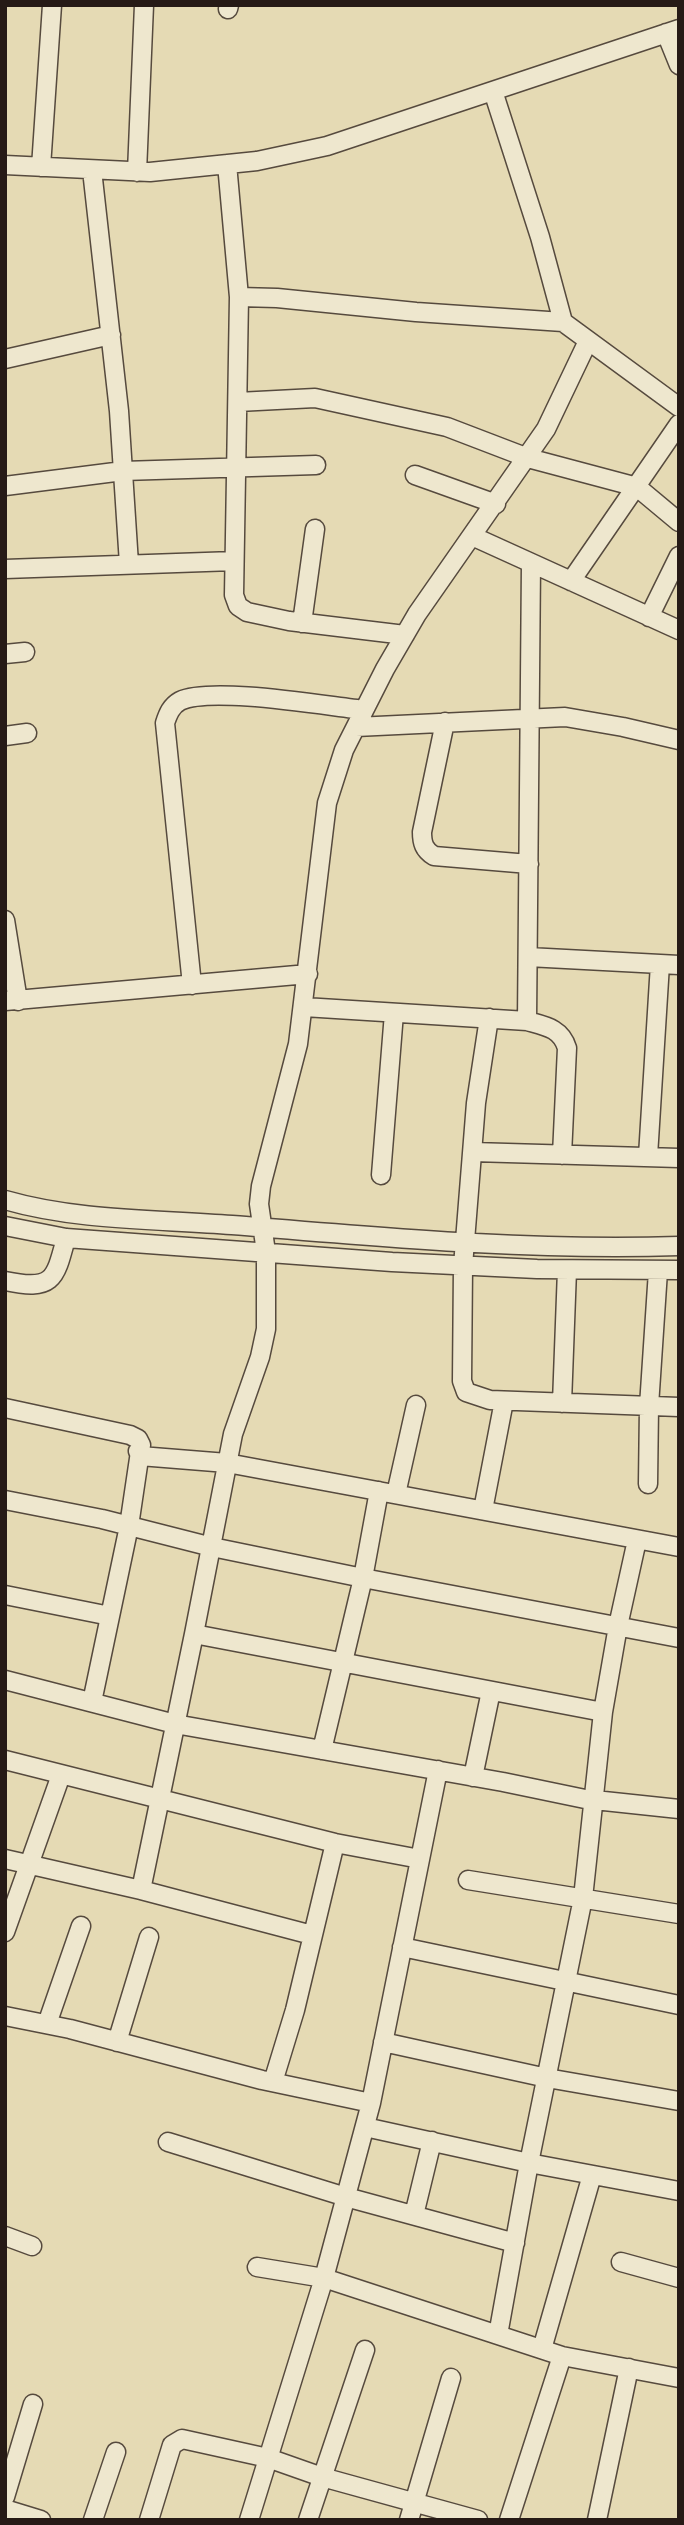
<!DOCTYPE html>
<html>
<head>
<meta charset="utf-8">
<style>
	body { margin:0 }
	#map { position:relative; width:684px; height:2525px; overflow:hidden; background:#e5dab4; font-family:Cardo,serif }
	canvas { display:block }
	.frame { position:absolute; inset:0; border:7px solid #261a16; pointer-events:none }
</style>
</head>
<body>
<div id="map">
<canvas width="684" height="2525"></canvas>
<div class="frame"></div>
</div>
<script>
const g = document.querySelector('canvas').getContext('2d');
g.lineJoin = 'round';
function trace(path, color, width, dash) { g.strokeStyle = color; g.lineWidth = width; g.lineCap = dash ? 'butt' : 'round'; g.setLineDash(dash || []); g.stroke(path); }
const street = new Path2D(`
	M 228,9 L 229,5
	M 666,33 L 679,65
	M 493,91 L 540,237 L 563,322
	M 227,164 L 239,297 L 234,595 L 238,606 L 247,612 L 289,621 L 405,635
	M 5,165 L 150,172 L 257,161 L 327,146 L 679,29
	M 41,167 L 52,5
	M 92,170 L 119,411 L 129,564
	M 137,172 L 144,5
	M 239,297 L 277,298 L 416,312 L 563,322 L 679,407
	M 5,359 L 111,335
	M 238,402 L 315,398 L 447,427 L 528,458 L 637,487 L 679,522
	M 415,475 L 496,504
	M 5,486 L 123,471 L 316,465
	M 472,536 L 679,630
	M 5,569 L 234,561
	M 571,581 L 679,424
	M 649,617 L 679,556
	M 302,623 L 315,529
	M 5,654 L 25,652
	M 445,722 L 422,832 C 422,843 424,850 434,856 L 529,864
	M 356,727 L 565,717 L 623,727 L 679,740
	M 5,736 L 27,733
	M 5,920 L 18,1001
	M 528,957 L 679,965
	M 192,985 L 165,723 C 168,714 171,706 180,701 C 211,686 326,706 364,710
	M 5,1001 L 308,974
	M 304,1007 L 527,1021 C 545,1026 561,1028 567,1048 L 562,1155
	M 489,1018 L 476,1103 L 463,1266 L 462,1381 L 466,1392 L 490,1400 L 679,1407
	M 527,1021 L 531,563
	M 473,1152 L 679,1158
	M 648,1156 L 660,964
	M 381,1175 L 394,1013
	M 5,1200 C 78,1221 157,1219 232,1225 C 380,1237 530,1251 679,1246
	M 5,1226 L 66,1238 L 392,1262 L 537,1269 L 679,1270
	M 5,1281 C 53,1291 55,1280 66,1238
	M 562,1403 L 567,1270
	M 5,1408 L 130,1435 L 138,1439 L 141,1445 L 129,1526 L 92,1702
	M 138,1451 L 140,1456 L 227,1463 L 679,1547
	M 648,1484 L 649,1406 L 658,1271
	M 396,1494 L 416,1405
	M 5,1500 L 102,1519 L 212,1547 L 363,1578 L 679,1638
	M 483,1510 L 504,1401
	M 5,1595 L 110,1616
	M 194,1634 L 603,1712
	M 5,1680 L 175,1724 L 503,1782 L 585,1799 L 679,1809
	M 322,1750 L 363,1578 L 379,1491
	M 5,1760 L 335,1843 L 420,1859
	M 473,1777 L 491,1691
	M 5,1859 L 141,1890 L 312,1935
	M 468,1880 L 679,1914
	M 141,1890 L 194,1634 L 233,1434 L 260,1357 L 266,1329 L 266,1252 L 259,1204 L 261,1186 L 298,1044 L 327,803 L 344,750 L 385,669 L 417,614 L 546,429 L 588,341
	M 5,1932 L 61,1775
	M 402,1947 L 679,2005
	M 5,2016 L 70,2029 L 262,2080 L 371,2103
	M 47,2024 L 81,1926
	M 117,2042 L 149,1937
	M 383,2042 L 547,2078 L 679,2101
	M 273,2082 L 295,2010 L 335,1843
	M 365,2127 L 529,2163 L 679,2191
	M 168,2142 L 346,2197 L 515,2243
	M 414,2215 L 432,2141
	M 5,2236 L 32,2246
	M 621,2262 L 679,2278
	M 257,2267 L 324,2278 L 562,2356 L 679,2378
	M 498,2335 L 529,2163 L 583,1898 L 603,1712 L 618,1626 L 637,1540
	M 542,2349 L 592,2175
	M 5,2497 L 33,2404
	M 5,2509 L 41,2520
	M 93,2520 L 116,2452
	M 149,2520 L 172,2445 L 182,2439 L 268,2458 L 322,2477 L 478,2520
	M 249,2520 L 324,2278 L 371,2103 L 438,1770
	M 308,2520 L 365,2350
	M 409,2520 L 451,2378
	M 509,2520 L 562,2356
	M 597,2520 L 629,2368`);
trace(street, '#564a3e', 21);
trace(street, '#eee7ce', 18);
</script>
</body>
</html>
